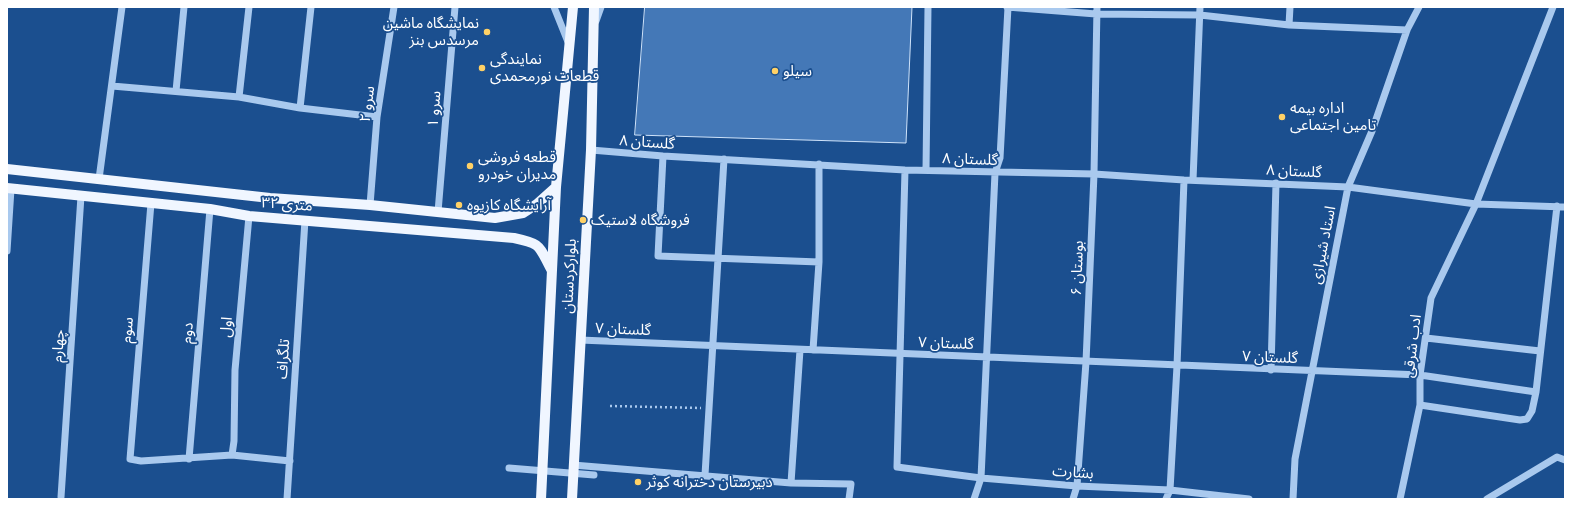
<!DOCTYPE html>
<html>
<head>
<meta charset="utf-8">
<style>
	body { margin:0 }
	#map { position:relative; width:1572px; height:506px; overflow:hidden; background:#1b4f8f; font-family:"Exo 2",sans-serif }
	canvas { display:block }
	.frame { position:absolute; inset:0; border:8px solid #fff; pointer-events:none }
</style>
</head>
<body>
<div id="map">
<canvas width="1572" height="506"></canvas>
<div class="frame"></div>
</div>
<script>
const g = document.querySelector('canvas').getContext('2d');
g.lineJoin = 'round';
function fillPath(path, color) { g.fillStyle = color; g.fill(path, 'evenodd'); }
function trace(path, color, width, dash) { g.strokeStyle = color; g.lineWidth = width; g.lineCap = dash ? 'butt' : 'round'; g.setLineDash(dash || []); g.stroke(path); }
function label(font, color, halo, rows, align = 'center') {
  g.font = font + ' "Exo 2","Noto Sans Arabic",sans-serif'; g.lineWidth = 3.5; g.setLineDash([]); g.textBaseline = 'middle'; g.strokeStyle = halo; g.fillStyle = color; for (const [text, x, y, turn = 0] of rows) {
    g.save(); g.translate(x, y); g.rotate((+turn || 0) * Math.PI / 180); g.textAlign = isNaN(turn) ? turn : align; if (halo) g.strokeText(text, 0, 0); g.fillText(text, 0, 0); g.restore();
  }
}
const building = new Path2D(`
	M 645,7 L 912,7 L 906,143 L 635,135 Z`);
fillPath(building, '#4478b7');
trace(building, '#cfe3fa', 1);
trace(new Path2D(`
	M 610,406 L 701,408`), '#a9c9ee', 2.5, [2, 3]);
trace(new Path2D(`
	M 554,7 L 568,42
	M 1007,7 L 1096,14 L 1200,15 L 1289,25 L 1407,30
	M 596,21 L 601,7
	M 1289,25 L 1290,7
	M 112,86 L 239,97 L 300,108 L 377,117
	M 176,91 L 184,7
	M 239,97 L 249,7
	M 300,108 L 311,7
	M 591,150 L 663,156 L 905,170 L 1094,174 L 1184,180 L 1348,187 L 1476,204 L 1565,207
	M 663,156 L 658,256 L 819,262
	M 905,170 L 897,467 L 981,478 L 1077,486 L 1170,490 L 1249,499
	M 926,170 L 928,7
	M 99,179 L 122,7
	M 1193,180 L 1200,7
	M 151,203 L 130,459 L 141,461 L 232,455 L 234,441 L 235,370 L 249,216
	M 370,205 L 377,117 L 394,7
	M 438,212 L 455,7
	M 7,251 L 11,189
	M 1426,338 L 1540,351
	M 580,340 L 1420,375 L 1536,392
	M 813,350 L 819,262 L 819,164
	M 1271,370 L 1276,183
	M 1420,405 L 1520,420 L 1527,419 L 1532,411 L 1536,392 L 1557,206
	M 232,455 L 290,461
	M 189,459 L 210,209
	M 573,465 L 791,483 L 851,484 L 849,499
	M 509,468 L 594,475
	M 705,475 L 724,159
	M 791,483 L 800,350
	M 61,497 L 81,196
	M 287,499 L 305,220
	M 974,499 L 981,478 L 995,173 L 1000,158 L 1008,7
	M 1073,499 L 1077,486 L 1086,362 L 1094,174 L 1097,7
	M 1166,499 L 1170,490 L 1177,366 L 1184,180
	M 1293,499 L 1295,459 L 1348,187 L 1372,131 L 1407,30 L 1419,7
	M 1400,499 L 1420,405 L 1420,375 L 1431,298 L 1476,204 L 1553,7
	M 1487,499 L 1557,457 L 1565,460`), '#a9c9ee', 7);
trace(new Path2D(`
	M 7,169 L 270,198 L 370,205 L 495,218 L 523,213 L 537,204 L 556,187
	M 7,188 L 210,209 L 249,216 L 514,238 C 542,244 538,245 551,269
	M 541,499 L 556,187 L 573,7
	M 572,499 L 591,150 L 594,7`), '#f0f6ff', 10);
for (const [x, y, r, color] of [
	[487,32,4,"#ffd166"],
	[482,68,4,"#ffd166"],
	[775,71,4,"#ffd166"],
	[1282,117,4,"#ffd166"],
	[470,166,4,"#ffd166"],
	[459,205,4,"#ffd166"],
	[583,220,4,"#ffd166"],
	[638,482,4,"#ffd166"]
]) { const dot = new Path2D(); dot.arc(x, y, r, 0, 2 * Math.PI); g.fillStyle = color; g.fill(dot); trace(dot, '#1b4f8f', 1.5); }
label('15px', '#fff', '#1b4f8f', [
	["نمایشگاه ماشین",479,23,"right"],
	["مرسدس بنز",479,40,"right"],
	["نمایندگی",490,59],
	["قطعات نورمحمدی",490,76],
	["سیلو",783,71],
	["اداره بیمه",1290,108],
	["تامین اجتماعی",1290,125],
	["قطعه فروشی",478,157],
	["مدیران خودرو",478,174],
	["آرایشگاه کازیوه",467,205],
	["فروشگاه لاستیک",591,220],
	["دبیرستان دخترانه کوثر",646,482]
], 'left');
label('15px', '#fff', '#1b4f8f', [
	["سرو ۲",367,104,-82],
	["سرو ۱",434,109,-85],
	["گلستان ۸",647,142,4],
	["گلستان ۸",970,159,2],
	["گلستان ۸",1294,171,3],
	["۳۲ متری",287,204,4],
	["استاد شیرازی",1323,245,-79],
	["بوستان ۶",1077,268,-88],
	["بلوارکردستان",569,276,-87],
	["اول",226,327,-85],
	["گلستان ۷",623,329,2],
	["سوم",127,330,-85],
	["دوم",187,333,-85],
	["گلستان ۷",946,343,2],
	["چهارم",58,346,-86],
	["ادب شرقی",1412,346,-83],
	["گلستان ۷",1270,357,2],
	["تلگراف",283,359,-86],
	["بشارت",1073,472,4]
]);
</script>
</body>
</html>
